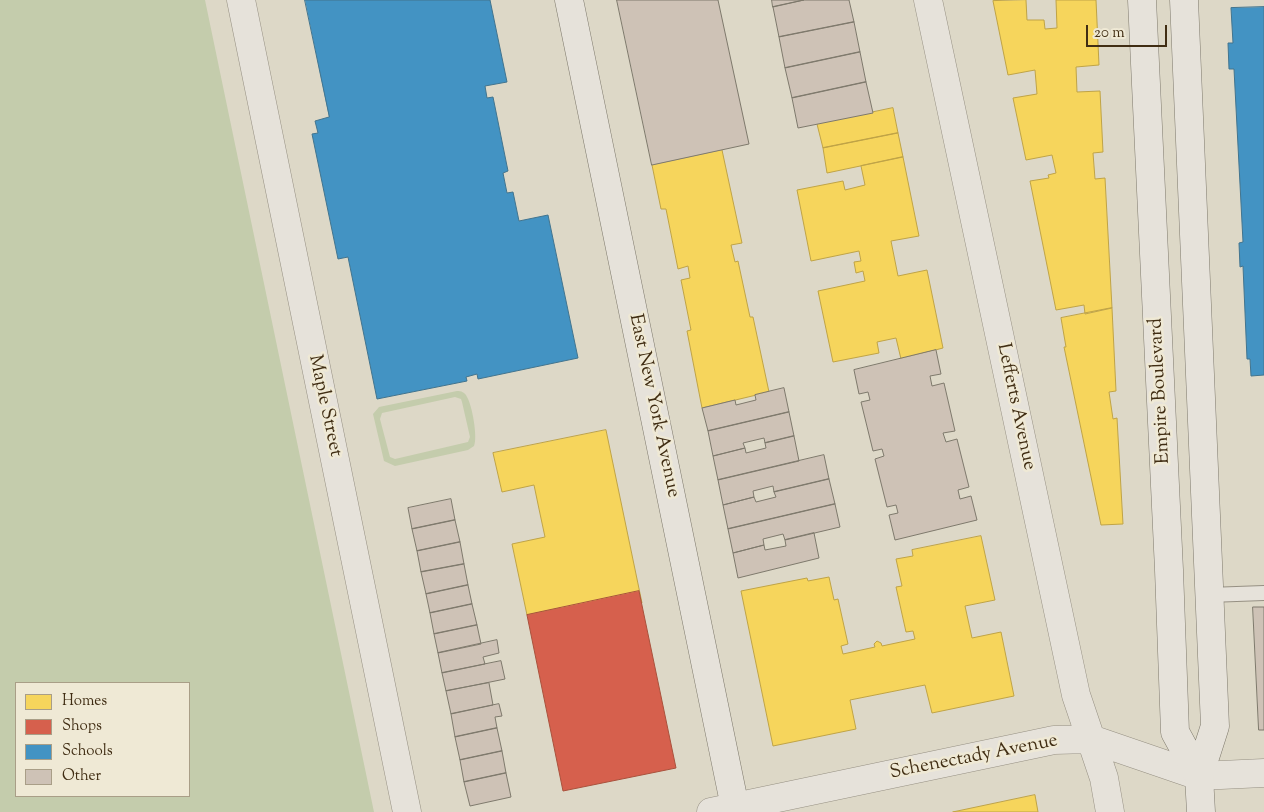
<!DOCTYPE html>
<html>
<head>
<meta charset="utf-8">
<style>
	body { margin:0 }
	#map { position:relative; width:1264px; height:812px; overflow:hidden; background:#ddd8c7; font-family:"Sorts Mill Goudy",serif }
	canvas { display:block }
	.legend { position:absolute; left:15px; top:682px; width:175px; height:115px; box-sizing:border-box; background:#efe9d5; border:1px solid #a99e87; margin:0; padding:6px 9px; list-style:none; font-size:15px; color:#402d13 }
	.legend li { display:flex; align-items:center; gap:10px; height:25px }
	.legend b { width:25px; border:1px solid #a99e87 }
	.scale { position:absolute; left:1086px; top:25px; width:81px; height:22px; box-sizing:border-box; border:2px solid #402d13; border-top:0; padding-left:6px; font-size:15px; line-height:18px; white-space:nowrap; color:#402d13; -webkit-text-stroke:4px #efe9d5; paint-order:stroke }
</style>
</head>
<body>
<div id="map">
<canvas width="1264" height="812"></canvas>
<ul class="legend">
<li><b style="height:14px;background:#f6d55c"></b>Homes</li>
<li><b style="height:14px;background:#d6604d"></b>Shops</li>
<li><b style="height:14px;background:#4393c3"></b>Schools</li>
<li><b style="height:14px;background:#cec2b6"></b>Other</li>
</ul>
<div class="scale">20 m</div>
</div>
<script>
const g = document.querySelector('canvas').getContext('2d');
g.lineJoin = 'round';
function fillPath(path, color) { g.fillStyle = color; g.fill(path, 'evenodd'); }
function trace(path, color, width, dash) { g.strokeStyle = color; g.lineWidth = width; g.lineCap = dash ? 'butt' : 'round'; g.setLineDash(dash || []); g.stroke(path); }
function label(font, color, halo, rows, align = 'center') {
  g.font = font + ' "Sorts Mill Goudy",serif'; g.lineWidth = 5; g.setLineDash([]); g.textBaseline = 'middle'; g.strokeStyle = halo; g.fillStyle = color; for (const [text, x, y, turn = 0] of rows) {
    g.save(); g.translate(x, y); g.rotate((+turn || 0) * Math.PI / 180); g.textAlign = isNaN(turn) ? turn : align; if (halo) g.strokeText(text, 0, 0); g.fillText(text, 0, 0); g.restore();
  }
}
fillPath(new Path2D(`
	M 0,0 L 205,0 L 374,812 L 0,812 ZM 16,683 L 189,683 L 189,796 L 16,796 Z
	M 457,391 C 461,391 465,392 467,397 C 472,405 478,437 474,446 L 468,450 L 395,466 L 384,461 L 373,414 L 379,407 ZM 455,397 L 461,399 L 462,402 L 470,437 L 468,442 L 395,459 L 390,457 L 380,419 L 382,413 Z`), '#c4ccac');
const homes = new Path2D(`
	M 1026,0 L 1027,20 L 1044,20 L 1045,29 L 1057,28 L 1056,0 L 1096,0 L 1099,65 L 1076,67 L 1077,92 L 1100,91 L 1103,152 L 1093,153 L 1095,179 L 1105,178 L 1112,308 L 1085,314 L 1084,305 L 1056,310 L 1030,181 L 1049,178 L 1048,175 L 1056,173 L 1052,155 L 1026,160 L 1013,98 L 1037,94 L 1035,70 L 1008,75 L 993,1 Z
	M 893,108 L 898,133 L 823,148 L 817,124 Z
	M 898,133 L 903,157 L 827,173 L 823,148 Z
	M 722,150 L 742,243 L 731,245 L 735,262 L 738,261 L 750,317 L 753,317 L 769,392 L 702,408 L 687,331 L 691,330 L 681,280 L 690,278 L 688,266 L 678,269 L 666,209 L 661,209 L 652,165 Z
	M 903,157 L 919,236 L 891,241 L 898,276 L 927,270 L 943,348 L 901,359 L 896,338 L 877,342 L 879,353 L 833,362 L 818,291 L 865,281 L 863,271 L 856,273 L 854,262 L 861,261 L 859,251 L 811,261 L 797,190 L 843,181 L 845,190 L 865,185 L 861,166 Z
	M 1112,308 L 1116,391 L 1109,392 L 1113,419 L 1117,418 L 1123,524 L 1101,525 L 1064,347 L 1066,347 L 1061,318 Z
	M 606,430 L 642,603 L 562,620 L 560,608 L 527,615 L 512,544 L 545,537 L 539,509 L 534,485 L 502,492 L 493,453 Z
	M 981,536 L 995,600 L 965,606 L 972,638 L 1001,632 L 1014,696 L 932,713 L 925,685 L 850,700 L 856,729 L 773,746 L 741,591 L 807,578 L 808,581 L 829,577 L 834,600 L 838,599 L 848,644 L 841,646 L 843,654 L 875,647 L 874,644 L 877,641 L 881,643 L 882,646 L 915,639 L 913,631 L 906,632 L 896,587 L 902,586 L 896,559 L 913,556 L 912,550 Z
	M 1035,795 L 1038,812 L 953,812 Z`);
fillPath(homes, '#f6d55c');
trace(homes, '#bfa346', 1);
const shops = new Path2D(`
	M 639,591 L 676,768 L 563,791 L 527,615 Z`);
fillPath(shops, '#d6604d');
trace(shops, '#a9513c', 1);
const schools = new Path2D(`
	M 305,0 L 490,0 L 507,82 L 485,86 L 487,98 L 493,97 L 508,171 L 503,173 L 507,193 L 513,192 L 519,221 L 548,215 L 578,358 L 478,379 L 477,374 L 466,377 L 467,381 L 377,399 L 348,257 L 338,259 L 312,134 L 318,133 L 315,121 L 329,117 Z
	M 1264,7 L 1264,375 L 1251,376 L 1250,359 L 1247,359 L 1243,266 L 1240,267 L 1239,243 L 1243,242 L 1234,69 L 1229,69 L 1228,43 L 1233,43 L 1231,8 Z`);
fillPath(schools, '#4393c3');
trace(schools, '#42748e', 1);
const building = new Path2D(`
	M 617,0 L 718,0 L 749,144 L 652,165 Z
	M 772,0 L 804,0 L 773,7 Z
	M 804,0 L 849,0 L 854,22 L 779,37 L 773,7 Z
	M 854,22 L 860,52 L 785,68 L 779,37 Z
	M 860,52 L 866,82 L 792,98 L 785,68 Z
	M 866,82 L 873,113 L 798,128 L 792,98 Z
	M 936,350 L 941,374 L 930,376 L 932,386 L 944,383 L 955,431 L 943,433 L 946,442 L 957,439 L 969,487 L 958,490 L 960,499 L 971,496 L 977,520 L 895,540 L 889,515 L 898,513 L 896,505 L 887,507 L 875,459 L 884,456 L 882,449 L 873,451 L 861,402 L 870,400 L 868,392 L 859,394 L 854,370 Z
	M 784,388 L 789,412 L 708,431 L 702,408 L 735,400 L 736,405 L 756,400 L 755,395 Z
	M 789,412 L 794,436 L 765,443 L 764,438 L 743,443 L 745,448 L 713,456 L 708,431 Z
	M 794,436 L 799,461 L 718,480 L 713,456 L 745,448 L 746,453 L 766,448 L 765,443 Z
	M 824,455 L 829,479 L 774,492 L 773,486 L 753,491 L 754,497 L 723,505 L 718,480 Z
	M 829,479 L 835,504 L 728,529 L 723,505 L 754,497 L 756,502 L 776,497 L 774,492 Z
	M 451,499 L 455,520 L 412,529 L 408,508 Z
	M 835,504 L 840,527 L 785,540 L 783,534 L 763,539 L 764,545 L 733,553 L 728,529 Z
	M 455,520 L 460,542 L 417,551 L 412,529 Z
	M 814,533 L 819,558 L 738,578 L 733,553 L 764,545 L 765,550 L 786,546 L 785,540 Z
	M 460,542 L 464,564 L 421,572 L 417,551 Z
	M 464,564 L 468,585 L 426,594 L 421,572 Z
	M 468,585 L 472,604 L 430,613 L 426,594 Z
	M 472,604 L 477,625 L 434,634 L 430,613 Z
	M 1253,607 L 1264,607 L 1264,730 L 1259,730 Z
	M 477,625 L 481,644 L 438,653 L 434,634 Z
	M 497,640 L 499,653 L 483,657 L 485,664 L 442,673 L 438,653 Z
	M 501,661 L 505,679 L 446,691 L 442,673 Z
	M 489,683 L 493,705 L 451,714 L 446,691 Z
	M 499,704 L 502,716 L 495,717 L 497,728 L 455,737 L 451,714 Z
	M 497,728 L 502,751 L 460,760 L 455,737 Z
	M 502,751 L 506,773 L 464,782 L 460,760 Z
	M 506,773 L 511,797 L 470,806 L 464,782 Z`);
fillPath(building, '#cec2b6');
trace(building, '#7e796c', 1);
const lane = new Path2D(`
	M 1209,595 L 1264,593`);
const street = new Path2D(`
	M 241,0 L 407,812
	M 928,0 L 1076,695 L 1104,778 L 1110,812
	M 711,812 L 1054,740 L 1091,739 L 1199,776 L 1264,773`);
const secondary = new Path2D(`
	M 569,0 L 736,812
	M 1142,0 L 1169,570 L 1175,732 L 1199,776
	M 1184,0 L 1215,726 L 1199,776 L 1201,812`);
trace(lane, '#969083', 16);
trace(street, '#969083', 29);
trace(secondary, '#7e796c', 29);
trace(lane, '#e6e2da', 14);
trace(street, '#e6e2da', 28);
trace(secondary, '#e6e2da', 28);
label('19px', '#402d13', '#efe9d5', [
	["Empire Boulevard",1161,391,-93],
	["Maple Street",324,406,78],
	["East New York Avenue",653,406,78],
	["Lefferts Avenue",1015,407,78],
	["Schenectady Avenue",974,758,-11]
]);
</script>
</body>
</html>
